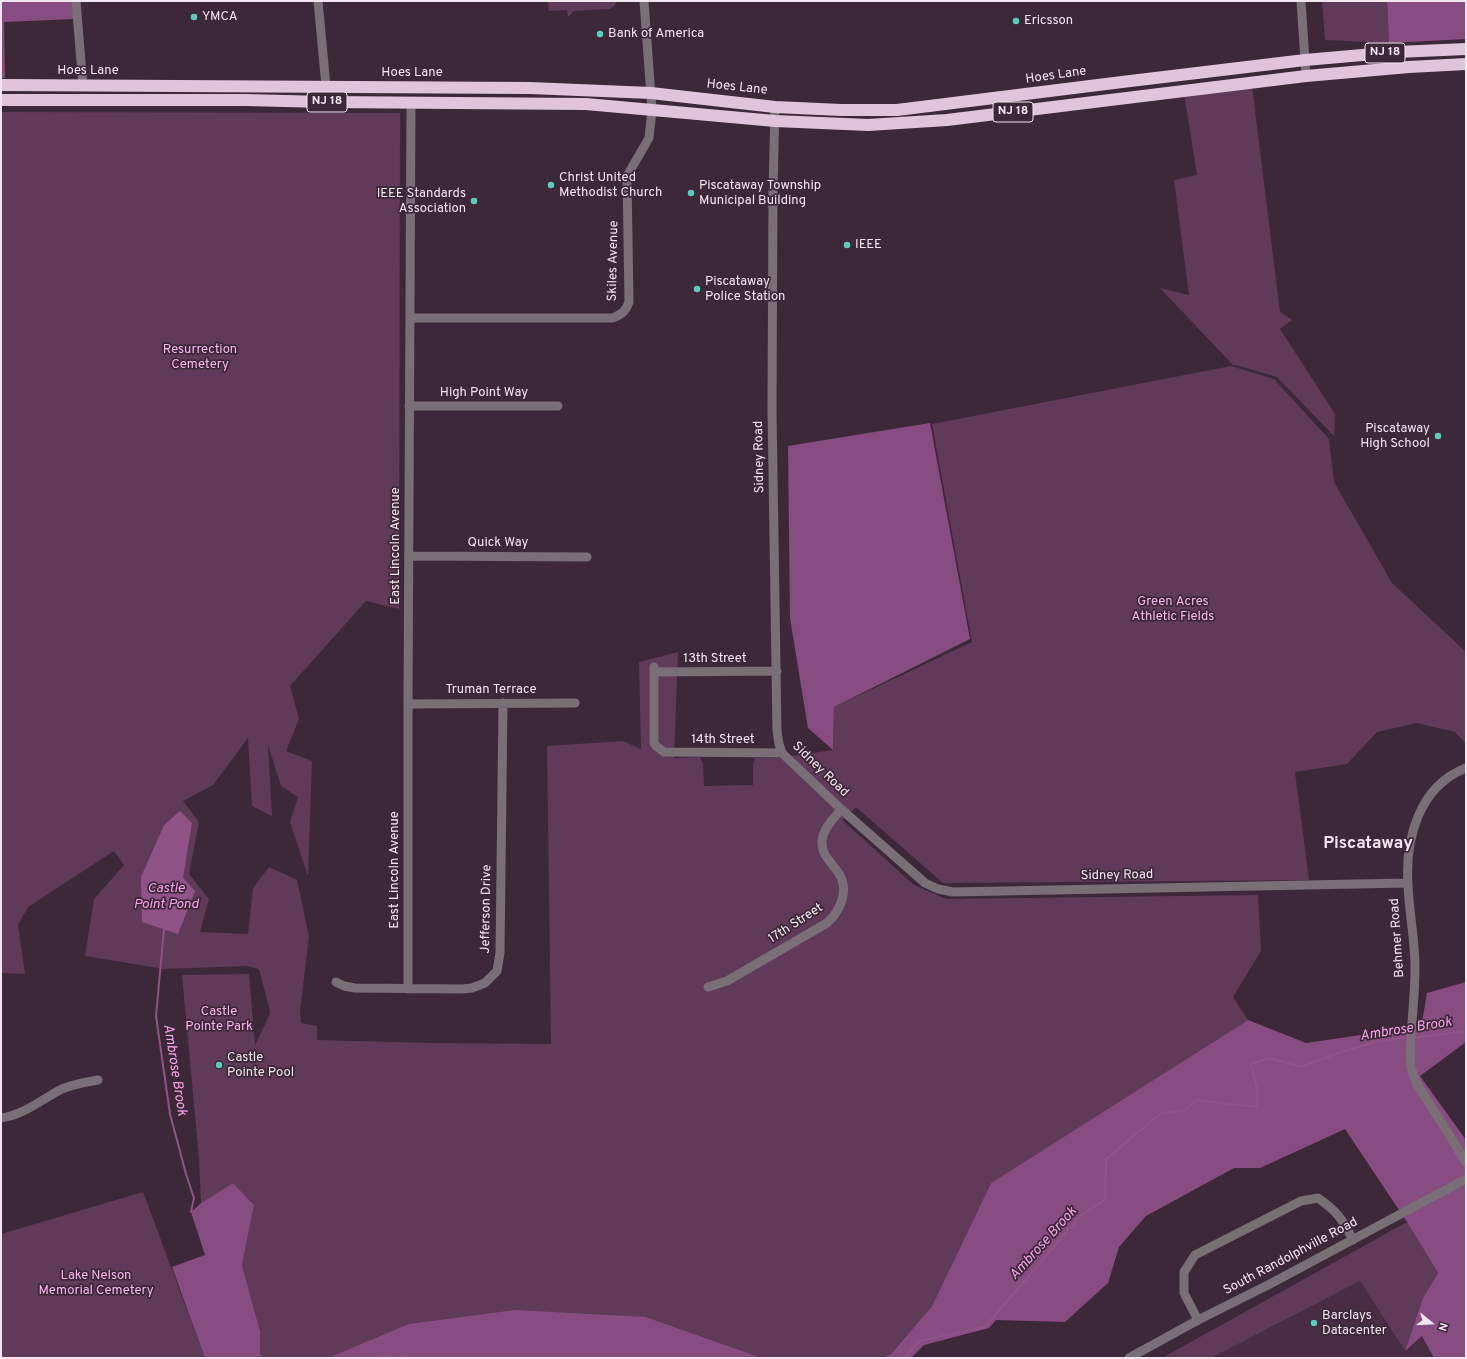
<!DOCTYPE html>
<html>
<head>
<meta charset="utf-8">
<style>
	body { margin:0 }
	#map { position:relative; width:1467px; height:1359px; overflow:hidden; background:#3d2839; font-family:Overpass,sans-serif }
	canvas { display:block }
	.frame { position:absolute; inset:0; border:2px solid #f4e6f1; pointer-events:none }
	.north { position:absolute; left:1411px; top:1303px; width:40px; height:40px; -webkit-text-stroke:3px #3d2839; paint-order:stroke; rotate:108deg; font-size:11px; font-weight:700; line-height:16px; text-align:center; color:#f4e6f1 }
	.north::after { content:''; display:block; margin:auto; width:14px; height:18px; background:#f4e6f1; clip-path:polygon(50% 0,100% 100%,50% 72%,0 100%) }
</style>
</head>
<body>
<div id="map">
<canvas width="1467" height="1359"></canvas>
<div class="frame"></div>
<div class="north">N</div>
</div>
<script>
const g = document.querySelector('canvas').getContext('2d');
g.lineJoin = 'round';
function fillPath(path, color) { g.fillStyle = color; g.fill(path, 'evenodd'); }
function trace(path, color, width, dash) { g.strokeStyle = color; g.lineWidth = width; g.lineCap = dash ? 'butt' : 'round'; g.setLineDash(dash || []); g.stroke(path); }
function label(font, color, halo, rows, align = 'center') {
  g.font = font + ' Overpass,sans-serif'; g.lineWidth = 3.5; g.setLineDash([]); g.textBaseline = 'middle'; g.strokeStyle = halo; g.fillStyle = color; for (const [text, x, y, turn = 0] of rows) {
    g.save(); g.translate(x, y); g.rotate((+turn || 0) * Math.PI / 180); g.textAlign = isNaN(turn) ? turn : align; if (halo) g.strokeText(text, 0, 0); g.fillText(text, 0, 0); g.restore();
  }
}
fillPath(new Path2D(`
	M 1360,1281 L 1405,1351 L 1422,1336 L 1434,1358 L 1211,1358 Z`), '#482d44');
fillPath(new Path2D(`
	M 548,1 L 617,1 L 614,6 L 610,9 L 574,11 L 568,17 L 567,10 L 549,11 Z
	M 1322,1 L 1387,1 L 1389,43 L 1325,40 Z
	M 1252,86 L 1280,312 L 1292,320 L 1280,329 L 1335,414 L 1334,436 L 1277,377 L 1232,364 L 1160,288 L 1189,295 L 1174,180 L 1197,175 L 1184,93 Z
	M 1,112 L 400,113 L 399,609 L 366,601 L 290,686 L 299,719 L 286,751 L 312,761 L 308,876 L 290,822 L 298,797 L 281,786 L 268,745 L 272,816 L 252,806 L 248,738 L 213,785 L 183,801 L 199,822 L 189,874 L 209,899 L 200,932 L 248,934 L 253,888 L 269,867 L 297,880 L 309,936 L 300,1012 L 301,1023 L 317,1026 L 317,1040 L 432,1043 L 551,1044 L 547,746 L 623,741 L 641,749 L 639,662 L 678,652 L 674,758 L 699,757 L 701,759 L 703,764 L 704,786 L 753,785 L 753,764 L 755,758 L 778,758 L 833,750 L 834,707 L 972,642 L 932,424 L 1231,366 L 1274,379 L 1329,439 L 1334,482 L 1392,583 L 1466,652 L 1466,744 L 1455,732 L 1417,723 L 1377,732 L 1347,764 L 1295,772 L 1309,880 L 943,883 L 856,807 L 842,820 L 914,885 L 946,899 L 1258,895 L 1261,951 L 1233,997 L 1248,1020 L 991,1183 L 932,1306 L 891,1354 L 882,1358 L 762,1358 L 646,1317 L 359,1346 L 328,1358 L 263,1358 L 260,1354 L 260,1331 L 242,1265 L 254,1205 L 233,1183 L 201,1203 L 199,1158 L 182,975 L 249,974 L 255,1045 L 269,1016 L 270,1011 L 259,969 L 247,966 L 164,969 L 85,956 L 94,899 L 124,865 L 114,851 L 28,907 L 18,925 L 25,974 L 1,973 Z
	M 143,1192 L 205,1358 L 1,1358 L 1,1234 Z
	M 1407,1222 L 1438,1273 L 1423,1298 L 1405,1351 L 1360,1281 L 1211,1358 L 1162,1358 Z`), '#5f3a59');
fillPath(new Path2D(`
	M 1,1 L 72,1 L 74,19 L 4,22 L 5,78 L 1,78 Z
	M 1387,1 L 1466,1 L 1466,39 L 1389,43 Z
	M 930,423 L 970,639 L 834,707 L 833,750 L 808,728 L 790,618 L 788,446 Z
	M 1466,982 L 1466,1042 L 1420,1076 L 1466,1140 L 1466,1358 L 1434,1358 L 1422,1336 L 1405,1351 L 1423,1298 L 1438,1273 L 1407,1222 L 1345,1129 L 1260,1168 L 1234,1168 L 1146,1216 L 1119,1247 L 1108,1283 L 1065,1322 L 996,1320 L 989,1328 L 924,1345 L 911,1358 L 882,1358 L 891,1354 L 932,1306 L 991,1183 L 1248,1020 L 1306,1043 L 1403,1029 L 1421,1028 L 1427,993 Z
	M 233,1183 L 254,1205 L 242,1265 L 260,1331 L 260,1353 L 263,1358 L 205,1358 L 172,1267 L 205,1255 L 191,1212 L 201,1203 Z
	M 515,1310 L 646,1317 L 762,1358 L 328,1358 L 409,1324 Z`), '#884d80');
fillPath(new Path2D(`
	M 180,811 L 192,823 L 183,878 L 195,891 L 178,934 L 142,922 L 141,877 L 164,825 Z`), '#8f5386');
trace(new Path2D(`
	M 164,929 L 156,1016 L 170,1114 L 186,1174 L 194,1198 L 191,1212
	M 1414,1038 L 1466,1031
	M 375,1358 L 378,1356 L 389,1358
	M 399,1358 L 405,1356 L 408,1358
	M 905,1358 L 919,1341 L 985,1327 L 1080,1216 L 1105,1200 L 1106,1159 L 1160,1114 L 1185,1110 L 1197,1100 L 1256,1107 L 1258,1093 L 1251,1064 L 1269,1058 L 1301,1067 L 1338,1053 L 1379,1041 L 1407,1038`), '#8f5386', 2);
trace(new Path2D(`
	M 76,1 L 83,86
	M 318,1 L 326,86
	M 1301,1 L 1306,76
	M 775,107 L 773,190 L 772,410 L 777,731 L 779,744 L 782,753 L 841,809 L 925,883 L 938,889 L 953,892 L 1407,883
	M 410,318 L 613,318 C 622,314 626,311 629,302 L 627,176 L 649,138 L 652,110 L 644,1
	M 409,406 L 558,406
	M 409,556 L 587,557
	M 654,667 L 654,743 L 656,746 L 664,752 L 782,753
	M 654,672 L 777,671
	M 408,704 L 575,703
	M 1466,768 C 1419,786 1405,839 1408,885 C 1409,913 1415,939 1415,967 C 1415,997 1411,1026 1410,1055 L 1411,1068 L 1416,1082 L 1466,1162
	M 336,982 L 344,986 L 355,988 L 462,989 L 472,988 L 485,983 L 497,971 L 500,953 L 503,703
	M 708,987 L 727,981 L 827,923 C 834,917 839,909 842,900 C 851,869 820,864 822,841 C 823,828 834,819 841,809
	M 408,989 L 408,704 L 411,103
	M 1,1118 C 24,1115 42,1099 62,1089 C 74,1084 86,1082 98,1080
	M 1198,1320 L 1184,1293 L 1184,1272 L 1195,1255 L 1301,1201 L 1318,1198 C 1338,1212 1342,1219 1353,1240
	M 1129,1358 L 1198,1320 L 1270,1284 L 1466,1179`), '#7a6e77', 9);
trace(new Path2D(`
	M 1,85 L 530,88 L 651,93 L 775,107 L 841,110 L 897,110 L 1122,82 L 1305,60 L 1397,52 L 1466,49
	M 1,100 L 245,100 L 326,102 L 586,104 L 775,121 L 868,125 L 947,120 L 1306,76 L 1409,67 L 1466,64`), '#e0c4db', 12);
for (const [x, y, r, color] of [
	[194,17,4,"#5acebd"],
	[1016,21,4,"#5acebd"],
	[600,34,4,"#5acebd"],
	[551,185,4,"#5acebd"],
	[691,193,4,"#5acebd"],
	[474,201,4,"#5acebd"],
	[847,245,4,"#5acebd"],
	[697,289,4,"#5acebd"],
	[1438,436,4,"#5acebd"],
	[219,1065,4,"#5acebd"],
	[1314,1323,4,"#5acebd"]
]) { const dot = new Path2D(); dot.arc(x, y, r, 0, 2 * Math.PI); g.fillStyle = color; g.fill(dot); trace(dot, '#3d2839', 1.5); }
for (const [x, y, w] of [
	[1385,53,40],
	[327,102,40],
	[1013,112,40]
]) { const box = new Path2D(); box.roundRect(x - w / 2, y - 10, w, 20, 3); g.fillStyle = '#3d2839'; g.fill(box); trace(box, '#f4e6f1', 1); }
label('bold 12px', '#f4e6f1', null, [
	["NJ 18",1385,53],
	["NJ 18",327,102],
	["NJ 18",1013,112]
]);
label('13px', '#f4e6f1', '#3d2839', [
	["YMCA",202,17],
	["Ericsson",1024,21],
	["Bank of America",608,34],
	["Christ United",559,178],
	["Methodist Church",559,193],
	["Piscataway Township",699,186],
	["Municipal Building",699,201],
	["IEEE Standards",466,194,"right"],
	["Association",466,209,"right"],
	["IEEE",855,245],
	["Piscataway",705,282],
	["Police Station",705,297],
	["Piscataway",1430,429,"right"],
	["High School",1430,444,"right"],
	["Castle",227,1058],
	["Pointe Pool",227,1073],
	["Barclays",1322,1316],
	["Datacenter",1322,1331]
], 'left');
label('13px', '#f4e6f1', '#3d2839', [
	["Hoes Lane",88,71],
	["Hoes Lane",412,73],
	["Hoes Lane",1056,76,-8],
	["Hoes Lane",737,88,6],
	["Skiles Avenue",614,261,-89],
	["High Point Way",484,393],
	["Sidney Road",760,457,-91],
	["Quick Way",498,543],
	["East Lincoln Avenue",396,546,-90],
	["13th Street",715,659],
	["Truman Terrace",491,690],
	["14th Street",723,740],
	["Sidney Road",820,770,44],
	["East Lincoln Avenue",395,870,-90],
	["Sidney Road",1117,876,-1],
	["Jefferson Drive",487,909,-89],
	["17th Street",796,924,-33],
	["Behmer Road",1398,938,-94],
	["South Randolphville Road",1291,1257,-28]
]);
label('13px', '#fcb7f0', '#3d2839', [
	["Resurrection",200,350],
	["Cemetery",200,365],
	["Green Acres",1173,602],
	["Athletic Fields",1173,617],
	["Castle",219,1012],
	["Pointe Park",219,1027],
	["Lake Nelson",96,1276],
	["Memorial Cemetery",96,1291]
]);
label('italic 14px', '#f9a3ec', '#3d2839', [
	["Castle",166,889],
	["Point Pond",166,905],
	["Ambrose Brook",1406,1030,-9],
	["Ambrose Brook",174,1070,81],
	["Ambrose Brook",1044,1244,-48]
]);
label('bold 17px', '#f4e6f1', '#3d2839', [
	["Piscataway",1368,845]
]);
</script>
</body>
</html>
